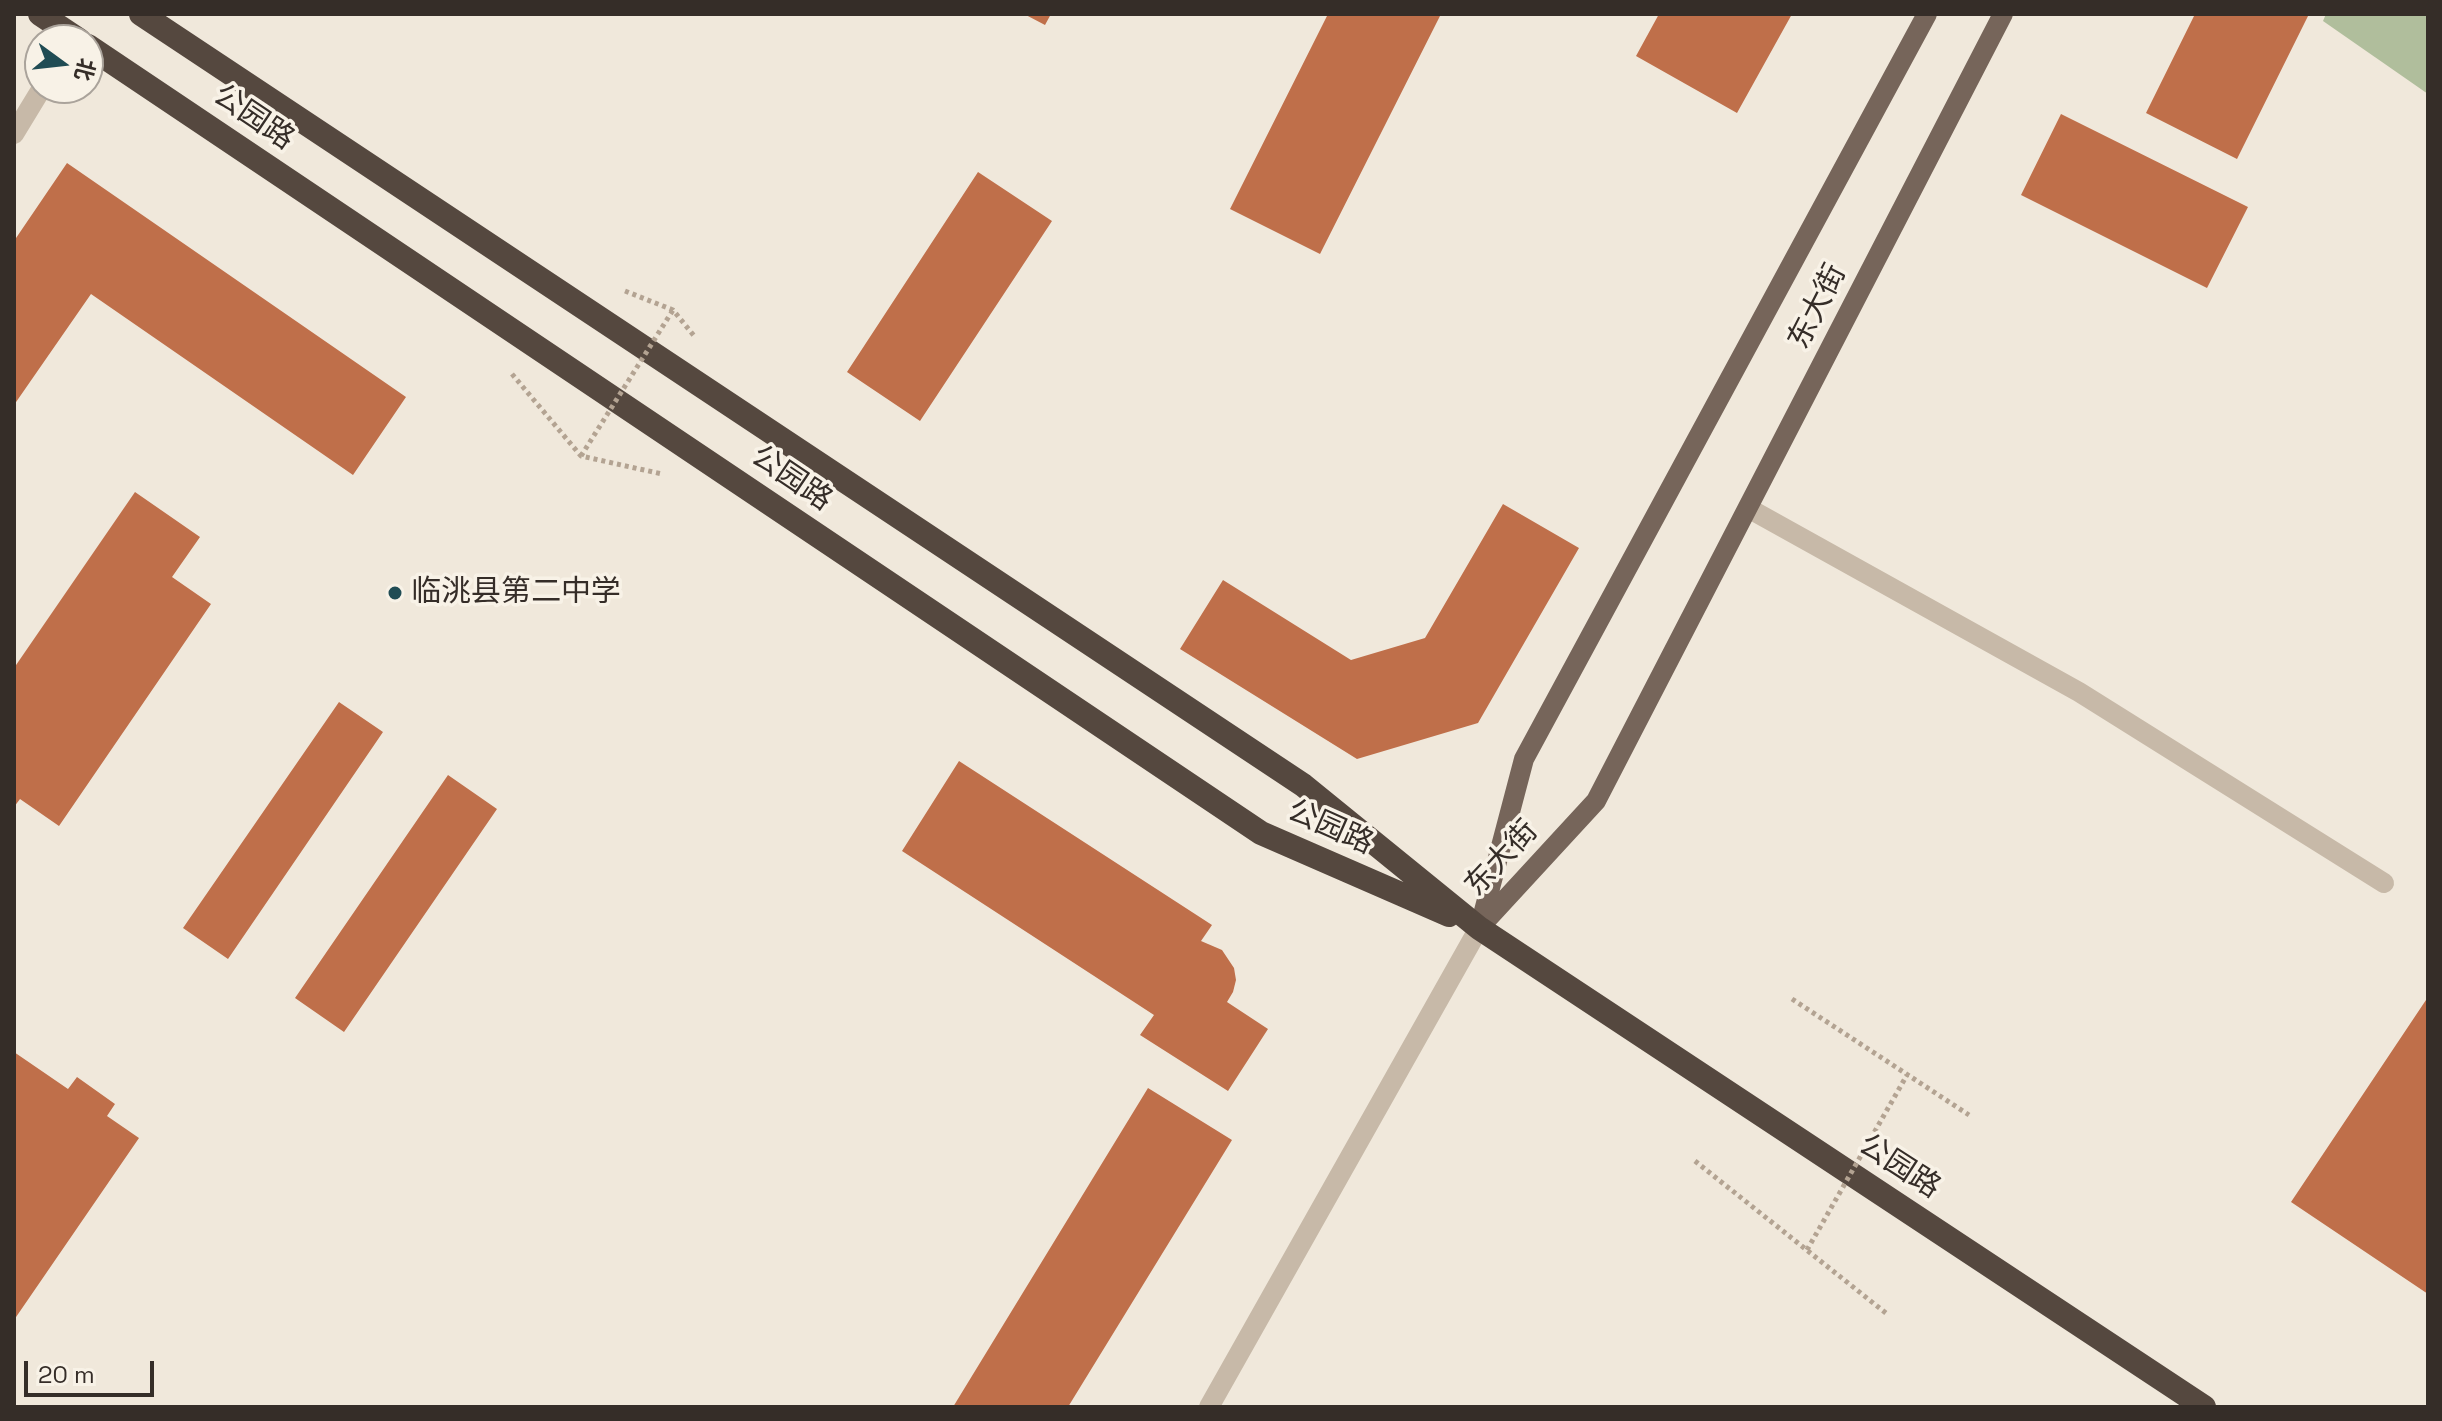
<!DOCTYPE html>
<html>
<head>
<meta charset="utf-8">
<style>
	body { margin:0 }
	#map { position:relative; width:2442px; height:1421px; overflow:hidden; background:#f0e8db; font-family:"Space Grotesk","Noto Sans SC",sans-serif }
	canvas { display:block }
	.frame { position:absolute; inset:0; border:16px solid #352d28; pointer-events:none }
	.north { position:absolute; left:24px; top:24px; width:80px; height:80px; box-sizing:border-box; background:#f8f2e7; border:2px solid #aaa39b; border-radius:50%; rotate:105deg; font-size:22px; font-weight:700; line-height:32px; text-align:center; color:#352d28 }
	.north::after { content:''; display:block; margin:auto; width:28px; height:36px; background:#204c54; clip-path:polygon(50% 0,100% 100%,50% 72%,0 100%) }
	.scale { position:absolute; left:24px; top:1361px; width:130px; height:36px; box-sizing:border-box; border:4px solid #352d28; border-top:0; padding-left:10px; font-size:24px; line-height:28px; white-space:nowrap; color:#352d28; -webkit-text-stroke:6px #f8f2e7; paint-order:stroke }
</style>
</head>
<body>
<div id="map">
<canvas width="2442" height="1421"></canvas>
<div class="frame"></div>
<div class="north">北</div>
<div class="scale">20 m</div>
</div>
<script>
const g = document.querySelector('canvas').getContext('2d');
g.lineJoin = 'round';
function fillPath(path, color) { g.fillStyle = color; g.fill(path, 'evenodd'); }
function trace(path, color, width, dash) { g.strokeStyle = color; g.lineWidth = width; g.lineCap = dash ? 'butt' : 'round'; g.setLineDash(dash || []); g.stroke(path); }
function label(font, color, halo, rows, align = 'center') {
  g.font = font + ' "Space Grotesk","Noto Sans SC",sans-serif'; g.lineWidth = 7; g.setLineDash([]); g.textBaseline = 'middle'; g.strokeStyle = halo; g.fillStyle = color; for (const [text, x, y, turn = 0] of rows) {
    g.save(); g.translate(x, y); g.rotate((+turn || 0) * Math.PI / 180); g.textAlign = isNaN(turn) ? turn : align; if (halo) g.strokeText(text, 0, 0); g.fillText(text, 0, 0); g.restore();
  }
}
fillPath(new Path2D(`
	M 2326,14 L 2428,14 L 2428,94 L 2323,21 Z`), '#b0be9c');
fillPath(new Path2D(`
	M 1024,14 L 1051,14 L 1045,25 Z
	M 1328,14 L 1441,14 L 1320,254 L 1230,209 Z
	M 1659,14 L 1792,14 L 1737,113 L 1636,56 Z
	M 2195,14 L 2309,14 L 2237,159 L 2146,113 Z
	M 2061,114 L 2248,207 L 2207,288 L 2021,195 Z
	M 67,163 L 406,397 L 353,475 L 91,294 L 14,405 L 14,241 Z
	M 978,172 L 1052,221 L 920,421 L 847,372 Z
	M 135,492 L 200,537 L 172,577 L 211,604 L 59,826 L 20,799 L 14,807 L 14,668 Z
	M 1503,504 L 1579,548 L 1478,723 L 1357,759 L 1180,649 L 1223,580 L 1351,660 L 1425,638 Z
	M 339,702 L 383,732 L 228,959 L 183,928 Z
	M 959,761 L 1212,925 L 1201,941 L 1222,950 L 1234,968 L 1236,980 L 1233,992 L 1227,1002 L 1268,1029 L 1228,1091 L 1140,1035 L 1154,1015 L 902,851 Z
	M 448,775 L 497,809 L 344,1032 L 295,998 Z
	M 2428,997 L 2428,1294 L 2291,1202 Z
	M 14,1052 L 68,1089 L 77,1077 L 115,1104 L 107,1116 L 139,1138 L 14,1320 Z
	M 1148,1088 L 1232,1140 L 1068,1407 L 953,1407 Z`), '#bf6f4a');
trace(new Path2D(`
	M 625,291 L 673,310 L 695,337
	M 512,374 L 581,456 L 662,474
	M 1792,999 L 1969,1115
	M 1695,1161 L 1887,1314`), '#b3a392', 5, [4, 4]);
trace(new Path2D(`
	M 14,134 L 42,88
	M 1748,508 L 2079,692 L 2384,883
	M 1209,1407 L 1479,928`), '#c7b9a8', 20);
trace(new Path2D(`
	M 1480,926 L 1524,759 L 1927,14
	M 1479,928 L 1596,801 L 2003,14`), '#76655a', 20);
trace(new Path2D(`
	M 40,14 L 79,40
	M 141,14 L 1303,785 L 1479,928 L 2204,1407
	M 88,46 L 1261,833 L 1449,915`), '#55483f', 24);
trace(new Path2D(`
	M 581,456 L 673,310
	M 1807,1250 L 1907,1075`), '#b3a392', 5, [4, 4]);
for (const [x, y, r, color] of [
	[395,593,8,"#204c54"]
]) { const dot = new Path2D(); dot.arc(x, y, r, 0, 2 * Math.PI); g.fillStyle = color; g.fill(dot); trace(dot, '#f8f2e7', 3); }
label('30px', '#352d28', '#f8f2e7', [
	["公园路",253,118,34],
	["东大街",1818,307,-63],
	["公园路",791,479,34],
	["公园路",1330,828,24],
	["东大街",1502,859,-47],
	["公园路",1899,1167,33]
]);
label('30px', '#352d28', '#f8f2e7', [
	["临洮县第二中学",411,593]
], 'left');
</script>
</body>
</html>
